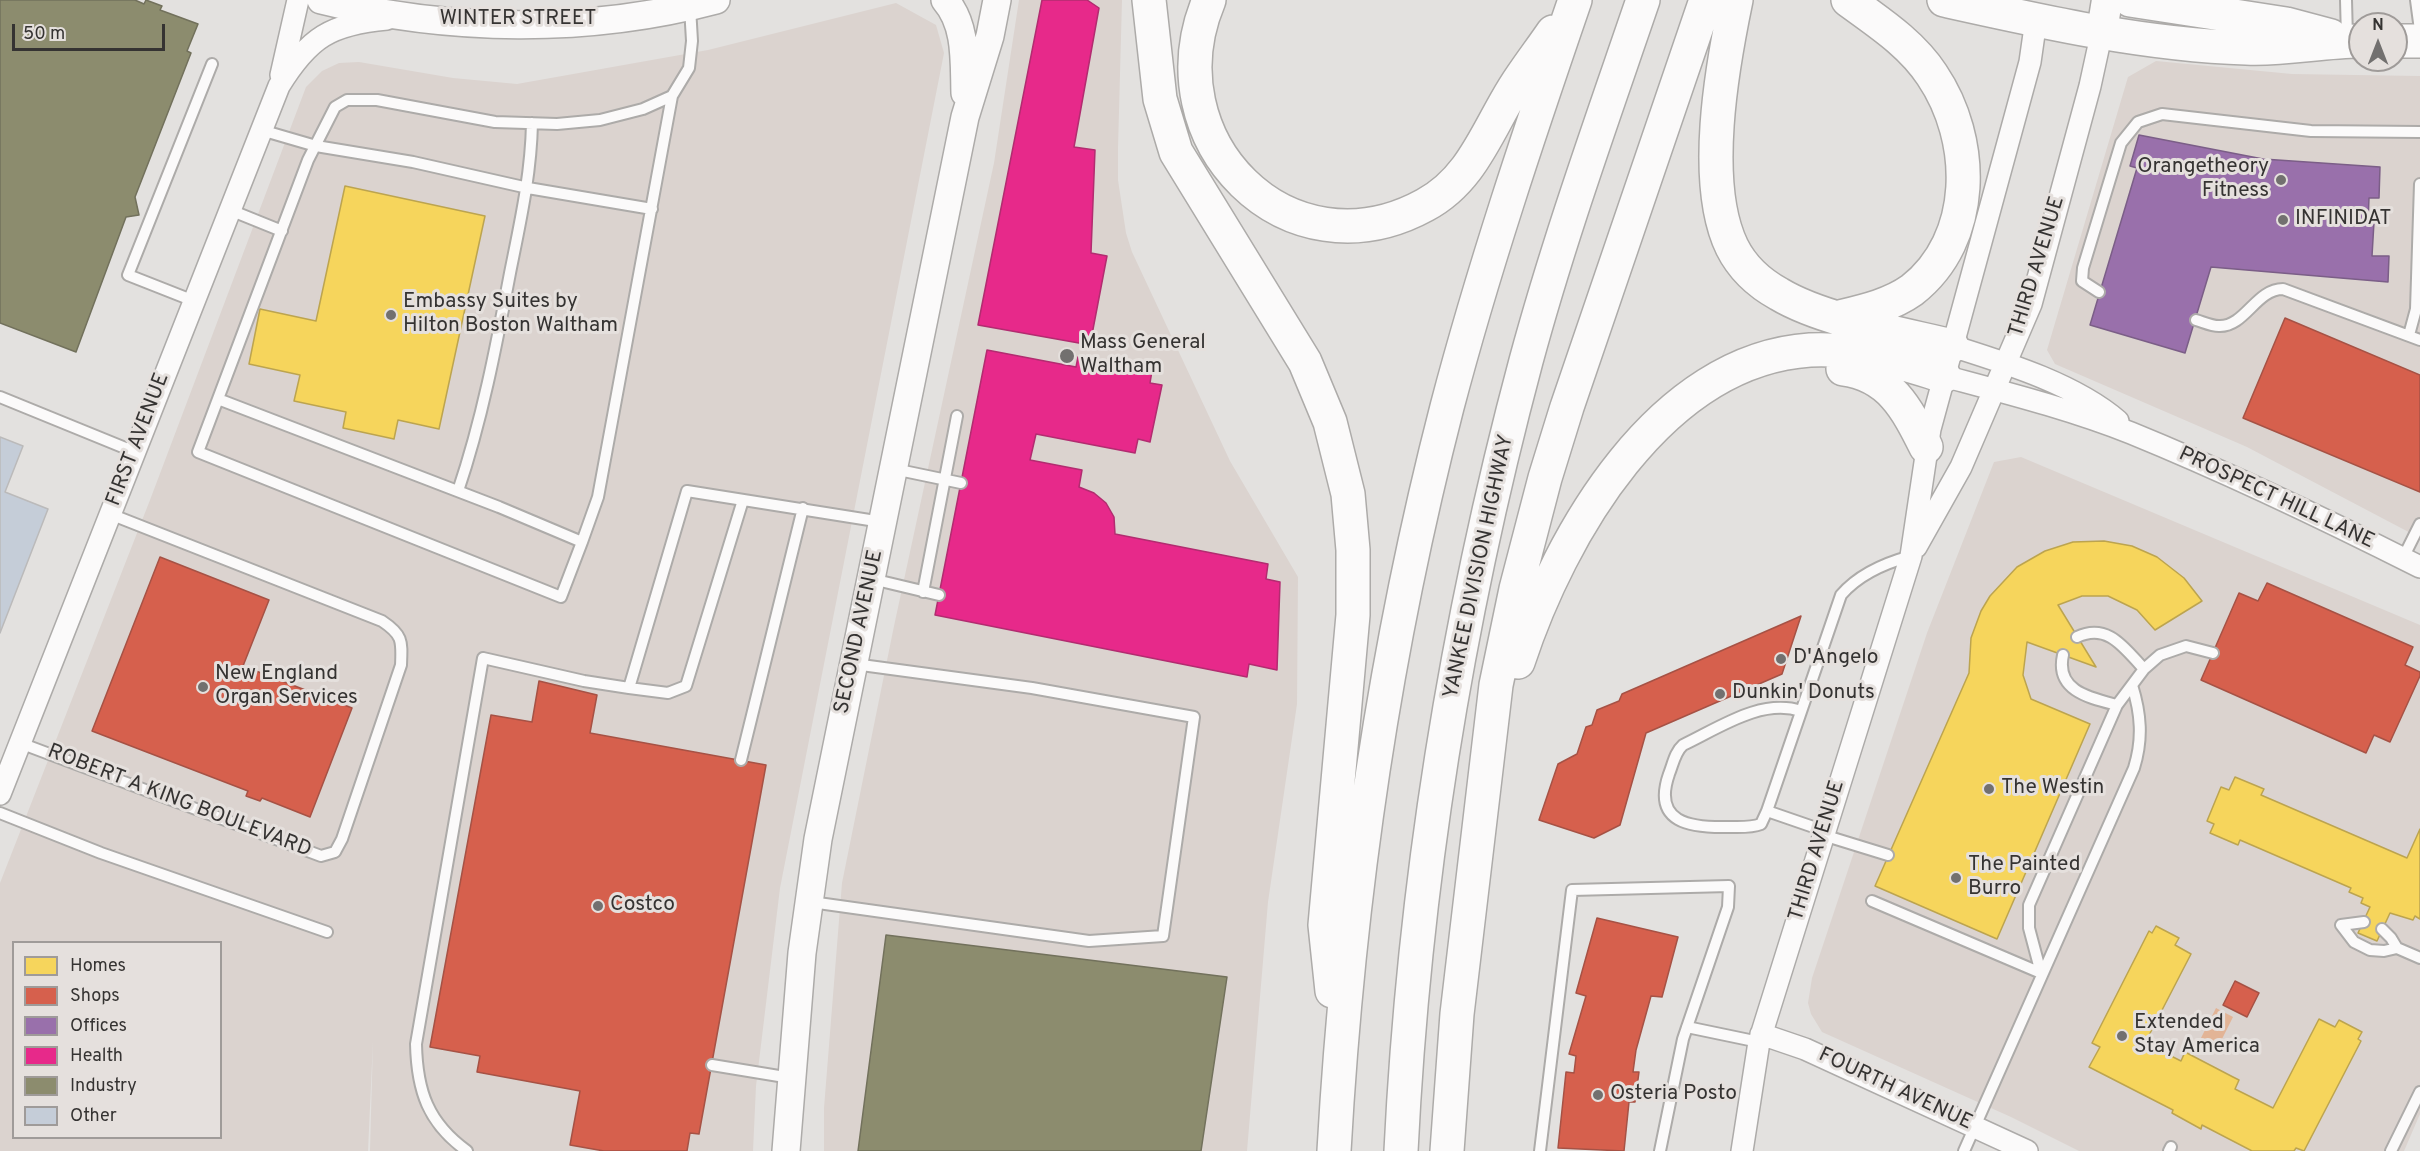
<!DOCTYPE html>
<html>
<head>
<meta charset="utf-8">
<style>
	body { margin:0 }
	#map { position:relative; width:2420px; height:1151px; overflow:hidden; background:#e3e1df; font-family:Overpass,sans-serif }
	canvas { display:block }
	.legend { position:absolute; left:12px; top:941px; width:210px; height:198px; box-sizing:border-box; background:#e5e0dd; border:2px solid #9f9b99; margin:0; padding:8px 10px; list-style:none; font-size:18px; color:#353332 }
	.legend li { display:flex; align-items:center; gap:12px; height:30px }
	.legend b { width:30px; border:2px solid #9f9b99 }
	.north { position:absolute; left:2348px; top:12px; width:60px; height:60px; box-sizing:border-box; background:#e5e0dd; border:2px solid #9f9b99; border-radius:50%; rotate:0deg; font-size:16px; font-weight:700; line-height:24px; text-align:center; color:#353332 }
	.north::after { content:''; display:block; margin:auto; width:21px; height:27px; background:#72706f; clip-path:polygon(50% 0,100% 100%,50% 72%,0 100%) }
	.scale { position:absolute; left:12px; top:24px; width:153px; height:27px; box-sizing:border-box; border:3px solid #353332; border-top:0; padding-left:8px; font-size:18px; line-height:21px; white-space:nowrap; color:#353332; -webkit-text-stroke:4px #e5e0dd; paint-order:stroke }
</style>
</head>
<body>
<div id="map">
<canvas width="2420" height="1151"></canvas>
<ul class="legend">
<li><b style="height:16px;background:#f6d55c"></b>Homes</li>
<li><b style="height:16px;background:#d6604d"></b>Shops</li>
<li><b style="height:16px;background:#9970ab"></b>Offices</li>
<li><b style="height:16px;background:#e7298a"></b>Health</li>
<li><b style="height:16px;background:#8c8c6e"></b>Industry</li>
<li><b style="height:16px;background:#c5cdd8"></b>Other</li>
</ul>
<div class="north">N</div>
<div class="scale">50 m</div>
</div>
<script>
const g = document.querySelector('canvas').getContext('2d');
g.lineJoin = 'round';
function fillPath(path, color) { g.fillStyle = color; g.fill(path, 'evenodd'); }
function trace(path, color, width, dash) { g.strokeStyle = color; g.lineWidth = width; g.lineCap = dash ? 'butt' : 'round'; g.setLineDash(dash || []); g.stroke(path); }
function label(font, color, halo, rows, align = 'center') {
  g.font = font + ' Overpass,sans-serif'; g.lineWidth = 6; g.setLineDash([]); g.textBaseline = 'middle'; g.strokeStyle = halo; g.fillStyle = color; for (const [text, x, y, turn = 0] of rows) {
    g.save(); g.translate(x, y); g.rotate((+turn || 0) * Math.PI / 180); g.textAlign = isNaN(turn) ? turn : align; if (halo) g.strokeText(text, 0, 0); g.fillText(text, 0, 0); g.restore();
  }
}
fillPath(new Path2D(`
	M 1019,0 L 1122,0 L 1118,148 L 1118,180 L 1126,233 L 1132,252 L 1230,461 L 1298,577 L 1297,704 L 1268,902 L 1247,1151 L 824,1151 L 824,1108 L 842,883 L 894,626 L 994,163 Z
	M 896,3 L 936,25 L 944,53 L 780,888 L 756,1086 L 753,1151 L 370,1151 L 373,1041 L 368,1151 L 0,1151 L 0,883 L 150,500 L 306,87 L 322,71 L 339,63 L 359,62 L 453,78 L 517,84 L 708,50 ZM 14,942 L 220,942 L 220,1138 L 14,1138 Z
	M 2156,61 L 2292,74 L 2420,76 L 2420,538 L 2247,447 L 2055,364 L 2047,350 L 2128,77 Z
	M 2021,457 L 2420,625 L 2420,1114 L 2404,1151 L 2079,1151 L 2011,1117 L 1822,1032 L 1811,1014 L 1808,1003 L 1812,978 L 1927,633 L 1994,462 Z`), '#dbd3cf');
fillPath(new Path2D(`
	M 2216,1008 L 2233,1017 L 2216,1051 L 2199,1042 Z`), '#e2b496');
const homes = new Path2D(`
	M 345,186 L 485,216 L 439,429 L 398,420 L 394,439 L 343,428 L 346,412 L 294,401 L 300,375 L 249,364 L 260,309 L 316,321 Z
	M 2104,541 L 2132,546 L 2157,557 L 2184,578 L 2202,601 L 2155,630 L 2137,610 L 2108,596 L 2082,596 L 2058,605 L 2096,667 L 2027,642 L 2023,675 L 2031,699 L 2090,724 L 1997,939 L 1875,886 L 1969,673 L 1971,638 L 1981,611 L 1990,596 L 2017,567 L 2045,551 L 2073,542 Z
	M 2235,777 L 2264,789 L 2261,795 L 2407,858 L 2420,829 L 2420,919 L 2415,916 L 2413,920 L 2390,913 L 2377,941 L 2358,933 L 2370,907 L 2361,903 L 2363,898 L 2349,892 L 2351,888 L 2240,840 L 2238,845 L 2210,833 L 2214,824 L 2207,821 L 2221,787 L 2229,790 Z
	M 2156,926 L 2179,938 L 2175,945 L 2191,954 L 2145,1043 L 2181,1061 L 2185,1052 L 2233,1077 L 2239,1080 L 2235,1089 L 2273,1108 L 2319,1019 L 2335,1027 L 2339,1020 L 2362,1032 L 2358,1039 L 2361,1041 L 2304,1151 L 2296,1148 L 2294,1151 L 2252,1151 L 2202,1125 L 2201,1129 L 2172,1113 L 2173,1110 L 2089,1067 L 2100,1047 L 2092,1043 L 2149,931 L 2152,933 Z`);
fillPath(homes, '#f6d55c');
trace(homes, '#bca44f', 1.5);
const shops = new Path2D(`
	M 2285,318 L 2420,375 L 2420,492 L 2243,418 Z
	M 160,557 L 269,600 L 243,666 L 352,708 L 310,817 L 262,798 L 260,801 L 246,796 L 248,791 L 92,731 Z
	M 2267,583 L 2413,647 L 2405,665 L 2420,672 L 2420,676 L 2390,742 L 2374,735 L 2366,753 L 2201,680 L 2239,593 L 2258,601 Z
	M 1801,616 L 1782,674 L 1646,733 L 1620,825 L 1594,838 L 1539,820 L 1558,764 L 1577,754 L 1586,727 L 1592,725 L 1597,710 L 1619,701 L 1622,694 Z
	M 539,681 L 597,695 L 590,733 L 766,765 L 699,1134 L 690,1133 L 687,1151 L 604,1151 L 570,1145 L 580,1091 L 477,1072 L 480,1056 L 430,1047 L 491,715 L 532,722 Z
	M 1597,918 L 1678,937 L 1662,997 L 1651,996 L 1636,1050 L 1633,1072 L 1639,1072 L 1635,1102 L 1629,1102 L 1624,1151 L 1558,1148 L 1566,1072 L 1574,1073 L 1576,1056 L 1569,1054 L 1586,996 L 1576,993 Z
	M 2235,981 L 2259,993 L 2247,1017 L 2223,1005 Z`);
fillPath(shops, '#d6604d');
trace(shops, '#a65245', 1.5);
const offices = new Path2D(`
	M 2139,135 L 2263,159 L 2380,167 L 2379,198 L 2369,198 L 2368,222 L 2374,222 L 2372,256 L 2389,256 L 2388,282 L 2211,267 L 2185,353 L 2090,325 L 2137,168 L 2130,166 Z`);
fillPath(offices, '#9970ab');
trace(offices, '#7b5e87', 1.5);
const health = new Path2D(`
	M 1042,0 L 1087,0 L 1099,8 L 1074,147 L 1095,150 L 1091,253 L 1107,256 L 1090,345 L 978,325 Z
	M 987,350 L 1076,367 L 1078,357 L 1152,371 L 1150,383 L 1162,385 L 1150,442 L 1138,439 L 1135,453 L 1036,434 L 1030,460 L 1082,470 L 1079,487 L 1094,493 L 1106,503 L 1114,517 L 1115,534 L 1268,564 L 1266,579 L 1280,582 L 1277,670 L 1249,664 L 1247,677 L 935,615 Z`);
fillPath(health, '#e7298a');
trace(health, '#b22c70', 1.5);
const industry = new Path2D(`
	M 0,0 L 135,0 L 144,4 L 146,0 L 162,6 L 160,10 L 198,24 L 187,51 L 191,53 L 135,197 L 139,215 L 126,217 L 76,352 L 0,323 Z
	M 886,935 L 1227,977 L 1201,1151 L 858,1151 Z`);
fillPath(industry, '#8c8c6e');
trace(industry, '#72715c', 1.5);
const building = new Path2D(`
	M 0,437 L 23,446 L 5,492 L 48,509 L 0,633 Z`);
fillPath(building, '#c5cdd8');
trace(building, '#bbbaba', 1.5);
const service = new Path2D(`
	M 2346,0 L 2347,38
	M 2416,0 L 2420,30
	M 261,130 L 316,146 L 413,162 L 528,188 L 652,209
	M 230,210 L 282,231
	M 2099,292 L 2082,281 L 2083,268 L 2121,143 L 2138,122 L 2162,114 L 2311,131 L 2420,132
	M 194,301 L 128,275 L 212,64
	M 2196,320 C 2203,322 2211,326 2219,326 C 2245,327 2256,289 2283,289 L 2420,340
	M 2409,335 L 2416,309 L 2420,184
	M 0,397 L 135,452
	M 218,399 L 499,507 L 582,542 L 598,497 L 672,96
	M 894,469 L 961,483
	M 458,491 C 482,420 496,347 510,273 C 520,223 531,175 532,123
	M 743,500 L 686,686 L 668,693 L 629,688 L 687,491 L 882,522
	M 582,542 L 561,597 L 198,452 L 308,160 L 335,107 L 347,100 L 377,100 L 495,122 L 557,124 L 600,120 L 643,109 L 672,96 L 689,68 L 692,41 L 690,7
	M 2403,558 L 2420,524
	M 872,579 L 939,595
	M 923,592 L 957,416
	M 2077,637 C 2108,622 2125,649 2144,669
	M 2063,655 C 2055,691 2090,698 2117,705
	M 1801,711 C 1761,698 1719,728 1683,745 C 1675,752 1673,764 1669,774 C 1652,823 1690,828 1729,827 C 1739,827 1751,828 1761,824 L 1767,811 L 1841,595 C 1859,574 1885,563 1911,556
	M 20,743 L 321,856 L 335,852 L 342,839 L 401,665 C 402,641 403,635 382,621 L 110,514
	M 741,760 L 803,508
	M 1767,811 L 1825,831
	M 0,813 L 101,853 L 327,932
	M 1823,835 L 1888,855
	M 1872,901 L 2041,973
	M 811,902 L 1089,941 L 1163,936 L 1194,717 L 1032,688 L 854,664
	M 2364,922 L 2341,925 L 2354,942 L 2370,950 L 2384,951 L 2397,948 L 2420,958
	M 2382,929 L 2391,938 L 2397,948
	M 2041,973 L 2029,928 L 2029,905 L 2117,705 L 2144,669 L 2160,655 L 2186,646 L 2213,653
	M 1687,1027 L 1759,1042
	M 712,1065 L 791,1078
	M 467,1151 C 428,1123 417,1091 416,1044 L 483,658 L 584,681 L 629,688
	M 1540,1151 L 1572,890 L 1729,886 L 1728,907 L 1683,1039 L 1660,1151
	M 1964,1151 L 2134,768 C 2143,739 2141,714 2132,685
	M 2169,1151 L 2171,1147
	M 2391,1151 L 2420,1092`);
const minor = new Path2D(`
	M 281,75 L 298,0
	M 1952,346 C 2006,363 2075,384 2118,421
	M 1944,376 C 2007,393 2070,409 2131,433 C 2229,473 2325,519 2420,567
	M 1916,547 L 1961,467 L 2031,304 L 2090,86 L 2102,31
	M 0,794 L 279,86 C 309,37 331,24 387,19
	M 1761,1034 L 1805,1049 L 2027,1151
	M 1742,1151 L 1759,1042 L 1911,556 L 1930,429 L 2030,62 L 2036,20`);
const tertiary = new Path2D(`
	M 321,0 C 448,32 588,34 716,0
	M 945,0 C 967,25 964,62 965,93
	M 786,1151 L 802,953 L 818,839 L 965,117 L 990,36 L 997,0`);
const secondary = new Path2D(`
	M 2102,31 L 2107,0`);
const primary = new Path2D(`
	M 1944,0 C 2043,22 2145,45 2246,48 C 2285,50 2322,41 2360,41
	M 2130,0 L 2286,24 L 2331,36
	M 2396,41 L 2420,41`);
const motorway = new Path2D(`
	M 1149,0 L 1160,99 L 1176,152 L 1305,362 L 1330,422 L 1348,494 L 1353,550 L 1353,615 L 1325,925 L 1332,991
	M 1209,0 C 1150,140 1288,280 1425,205 C 1472,180 1487,131 1514,88 C 1526,69 1540,51 1553,32
	M 1736,0 C 1722,67 1701,183 1732,247 C 1742,267 1759,283 1779,294 C 1822,320 1902,334 1952,346
	M 1840,317 C 1865,311 1891,305 1912,290 C 1977,239 1976,140 1932,75 C 1911,43 1878,22 1848,0
	M 1843,369 C 1890,375 1907,409 1926,447
	M 1518,662 C 1560,534 1660,360 1810,350 C 1856,347 1901,363 1944,376
	M 1334,1151 C 1348,900 1384,651 1447,407 C 1483,270 1529,134 1575,0
	M 1401,1151 C 1414,884 1457,619 1526,361 C 1559,239 1602,120 1643,0
	M 1447,1151 L 1457,1014 L 1496,685 L 1516,589 L 1545,478 L 1567,407 L 1706,0`);
trace(service, '#adaba9', 14);
trace(minor, '#adaba9', 24);
trace(tertiary, '#adaba9', 30);
trace(secondary, '#adaba9', 33);
trace(primary, '#adaba9', 36);
trace(motorway, '#adaba9', 36);
trace(service, '#fbfafa', 10);
trace(minor, '#fbfafa', 21);
trace(tertiary, '#fbfafa', 27);
trace(secondary, '#fbfafa', 30);
trace(primary, '#fbfafa', 33);
trace(motorway, '#fbfafa', 33);
for (const [x, y, r, color] of [
	[2281,180,6,"#72706f"],
	[2283,220,6,"#72706f"],
	[391,315,6,"#72706f"],
	[1067,356,8,"#72706f"],
	[1781,659,6,"#72706f"],
	[203,687,6,"#72706f"],
	[1720,694,6,"#72706f"],
	[1989,789,6,"#72706f"],
	[1956,878,6,"#72706f"],
	[598,906,6,"#72706f"],
	[2122,1036,6,"#72706f"],
	[1598,1095,6,"#72706f"]
]) { const dot = new Path2D(); dot.arc(x, y, r, 0, 2 * Math.PI); g.fillStyle = color; g.fill(dot); trace(dot, '#e5e0dd', 2); }
label('21px', '#353332', '#e5e0dd', [
	["WINTER STREET",518,20],
	["THIRD AVENUE",2038,267,-73],
	["FIRST AVENUE",139,440,-69],
	["PROSPECT HILL LANE",2276,499,25],
	["YANKEE DIVISION HIGHWAY",1480,567,-78],
	["SECOND AVENUE",860,632,-78],
	["ROBERT A KING BOULEVARD",179,802,21],
	["THIRD AVENUE",1818,851,-73],
	["FOURTH AVENUE",1895,1090,25]
]);
label('21px', '#353332', '#e5e0dd', [
	["Orangetheory",2269,168,"right"],
	["Fitness",2269,192,"right"],
	["INFINIDAT",2295,220],
	["Embassy Suites by",403,303],
	["Hilton Boston Waltham",403,327],
	["Mass General",1080,344],
	["Waltham",1080,368],
	["D'Angelo",1793,659],
	["New England",215,675],
	["Organ Services",215,699],
	["Dunkin' Donuts",1732,694],
	["The Westin",2001,789],
	["The Painted",1968,866],
	["Burro",1968,890],
	["Costco",610,906],
	["Extended",2134,1024],
	["Stay America",2134,1048],
	["Osteria Posto",1610,1095]
], 'left');
</script>
</body>
</html>
